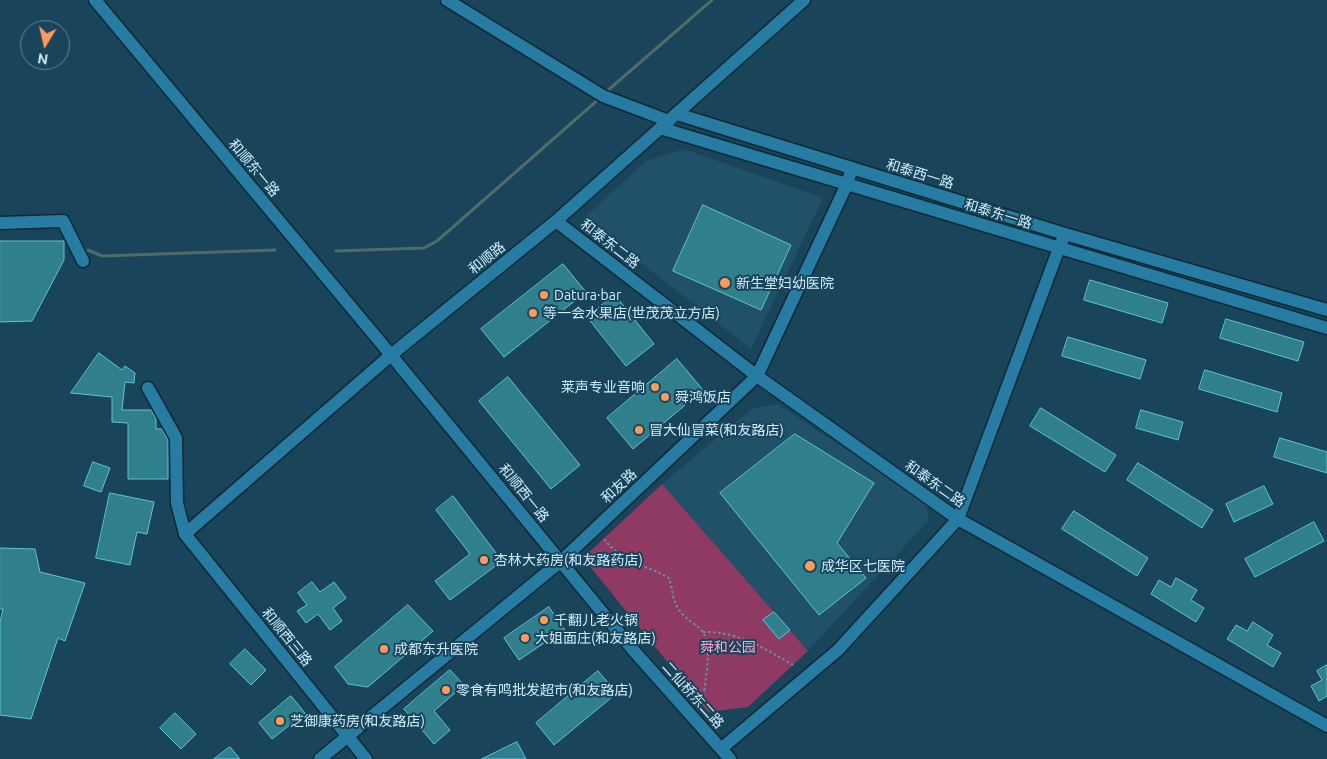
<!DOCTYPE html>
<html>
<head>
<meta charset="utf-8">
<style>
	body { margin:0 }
	#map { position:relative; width:1327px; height:759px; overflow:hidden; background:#194459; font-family:Ubuntu,sans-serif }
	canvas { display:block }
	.north { position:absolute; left:20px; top:20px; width:50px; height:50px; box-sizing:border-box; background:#194459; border:1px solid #61889b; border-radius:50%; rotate:189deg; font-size:14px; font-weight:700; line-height:20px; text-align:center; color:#ceedfe }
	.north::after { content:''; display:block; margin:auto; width:18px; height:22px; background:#ff9b5a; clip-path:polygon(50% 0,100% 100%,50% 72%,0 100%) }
</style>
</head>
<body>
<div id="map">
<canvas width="1327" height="759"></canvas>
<div class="north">N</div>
</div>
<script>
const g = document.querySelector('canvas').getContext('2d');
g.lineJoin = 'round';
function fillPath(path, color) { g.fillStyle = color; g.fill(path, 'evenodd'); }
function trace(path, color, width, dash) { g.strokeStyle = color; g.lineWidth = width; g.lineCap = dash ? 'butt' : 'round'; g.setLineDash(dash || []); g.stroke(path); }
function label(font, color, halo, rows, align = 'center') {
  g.font = font + ' Ubuntu,"Noto Sans SC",sans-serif'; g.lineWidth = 4; g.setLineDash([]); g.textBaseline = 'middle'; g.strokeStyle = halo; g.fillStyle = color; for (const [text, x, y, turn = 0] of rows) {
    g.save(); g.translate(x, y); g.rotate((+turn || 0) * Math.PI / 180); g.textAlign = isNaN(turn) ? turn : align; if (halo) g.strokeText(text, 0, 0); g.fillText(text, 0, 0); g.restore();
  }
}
fillPath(new Path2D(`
	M 684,149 L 823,198 L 751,349 L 584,218 L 646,161 Z
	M 777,404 L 925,501 L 929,520 L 808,651 L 662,484 L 753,408 Z`), '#215168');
fillPath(new Path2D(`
	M 662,484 L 808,651 L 748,707 L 708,712 L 583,558 Z`), '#8e3a63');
trace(new Path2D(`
	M 606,92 L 712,0
	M 88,250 L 102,256 L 275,250
	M 336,251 L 424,248 L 437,241 L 600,98`), '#516b6b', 3);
const building = new Path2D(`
	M 703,205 L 791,245 L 761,310 L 673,271 Z
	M 0,241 L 64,241 L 64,260 L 32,321 L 0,322 Z
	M 563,264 L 586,292 L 504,357 L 481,329 Z
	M 1090,280 L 1168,303 L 1162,323 L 1084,300 Z
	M 615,295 L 654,344 L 626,366 L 587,317 Z
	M 1226,319 L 1304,342 L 1298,361 L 1220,338 Z
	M 1068,337 L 1146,360 L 1140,379 L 1062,356 Z
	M 99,353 L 122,370 L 125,366 L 135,373 L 134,383 L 125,382 L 122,410 L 151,410 L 156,418 L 156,429 L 162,429 L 168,440 L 168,479 L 128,479 L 128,423 L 112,422 L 112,397 L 71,393 Z
	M 677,359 L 703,390 L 633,449 L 607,418 Z
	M 1205,370 L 1282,393 L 1277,412 L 1199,389 Z
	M 508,377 L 580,465 L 551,489 L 479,401 Z
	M 1041,408 L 1116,455 L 1105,472 L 1030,426 Z
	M 1141,410 L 1183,422 L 1178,440 L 1136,428 Z
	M 795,434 L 874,483 L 837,543 L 866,578 L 819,615 L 720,493 Z
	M 1280,438 L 1327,452 L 1327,473 L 1274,457 Z
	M 93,462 L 110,468 L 101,492 L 84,486 Z
	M 1138,463 L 1213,510 L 1202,528 L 1127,480 Z
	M 1264,486 L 1273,504 L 1234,522 L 1226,504 Z
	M 110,493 L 154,502 L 147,534 L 137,532 L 130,565 L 96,558 Z
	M 453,496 L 502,561 L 450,600 L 435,581 L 470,554 L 436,510 Z
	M 1074,511 L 1148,558 L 1137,576 L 1062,529 Z
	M 1314,522 L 1324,541 L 1255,577 L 1245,559 Z
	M 0,548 L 35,549 L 40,572 L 85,583 L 65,641 L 58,638 L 31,719 L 0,715 L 0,622 L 3,609 L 0,609 Z
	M 1176,578 L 1197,590 L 1191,600 L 1204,608 L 1196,622 L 1151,594 L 1159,580 L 1171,587 Z
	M 312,582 L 320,592 L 334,582 L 346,598 L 333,608 L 342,621 L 330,630 L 318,614 L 306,623 L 297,611 L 307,605 L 298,593 Z
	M 408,605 L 433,631 L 368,687 L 348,684 L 335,667 Z
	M 549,607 L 569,636 L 558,643 L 553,637 L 519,660 L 504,638 Z
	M 774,612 L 790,630 L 779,639 L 763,620 Z
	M 1253,622 L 1273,635 L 1267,645 L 1281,653 L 1273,667 L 1227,639 L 1236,625 L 1247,631 Z
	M 245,649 L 266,670 L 251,685 L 230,664 Z
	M 1327,665 L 1327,696 L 1319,701 L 1311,686 L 1322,680 L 1317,671 Z
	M 450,670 L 464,685 L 434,711 L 450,730 L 434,744 L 404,709 Z
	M 598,671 L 617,693 L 554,745 L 536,723 Z
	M 291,696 L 305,713 L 272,739 L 259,723 Z
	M 175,713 L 196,734 L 181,749 L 160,728 Z
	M 517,742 L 526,759 L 482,759 Z
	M 230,747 L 240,759 L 214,759 Z`);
fillPath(building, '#307f8d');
trace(building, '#5ec4d8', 1);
const street = new Path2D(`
	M 95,0 L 391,355 L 634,651 L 730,759
	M 447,0 L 603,96 L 669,121
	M 556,221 L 757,376 L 958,519 L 1327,726
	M 0,223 L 63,221 L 83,261
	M 148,388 L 176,438 L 177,503 L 185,534 L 366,759
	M 722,748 L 838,650 L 958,519 L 1059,248 L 1065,234
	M 320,759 L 561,561 L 757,376 L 847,184 L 852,168`);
const secondary = new Path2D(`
	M 677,114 L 1065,234 L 1327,310
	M 660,128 L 1327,328
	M 185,534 L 391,355 L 556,221 L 804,0`);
trace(street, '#0f2936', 15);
trace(secondary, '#0f2936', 15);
trace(new Path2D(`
	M 604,539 C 624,564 644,564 669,578 C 673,589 672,602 680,611 C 685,619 700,627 703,632 C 714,652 703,684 703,706
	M 703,632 C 737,631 764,648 793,665`), '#6a8fa3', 2, [2.5, 2.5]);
trace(street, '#267ca2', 12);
trace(secondary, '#267ca2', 12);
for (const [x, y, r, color] of [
	[725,283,6,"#ff9b5a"],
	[544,295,5,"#ff9b5a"],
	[533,313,5,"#ff9b5a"],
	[655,387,5,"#ff9b5a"],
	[665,397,5,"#ff9b5a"],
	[639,430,5,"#ff9b5a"],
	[484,560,5,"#ff9b5a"],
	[810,566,6,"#ff9b5a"],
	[544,620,5,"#ff9b5a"],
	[525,638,5,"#ff9b5a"],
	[384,649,5,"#ff9b5a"],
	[446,690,5,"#ff9b5a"],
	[280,721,5,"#ff9b5a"]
]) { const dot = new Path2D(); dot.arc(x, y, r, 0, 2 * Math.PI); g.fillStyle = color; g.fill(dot); trace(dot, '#194459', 2); }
label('14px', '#ceedfe', '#194459', [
	["和顺东一路",254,168,50],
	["和泰西一路",920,174,17],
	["和泰东一路",998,214,17],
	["和泰东二路",610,244,38],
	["和顺路",487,258,-39],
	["和泰东二路",935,484,35],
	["和友路",619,486,-43],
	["和顺西一路",524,493,51],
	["和顺西三路",287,637,51],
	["二仙桥东二路",693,695,48]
]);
label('14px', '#ceedfe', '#194459', [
	["新生堂妇幼医院",736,283],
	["Datura·bar",554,295],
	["等一会水果店(世茂茂立方店)",543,313],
	["莱声专业音响",645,387,"right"],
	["舜鸿饭店",675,397],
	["冒大仙冒菜(和友路店)",649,430],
	["杏林大药房(和友路药店)",494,560],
	["成华区七医院",821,566],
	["千翻儿老火锅",554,620],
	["大姐面庄(和友路店)",535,638],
	["成都东升医院",394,649],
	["零食有鸣批发超市(和友路店)",456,690],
	["芝御康药房(和友路店)",290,721]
], 'left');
label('14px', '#fea6cc', '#194459', [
	["舜和公园",728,647]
]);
</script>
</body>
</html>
